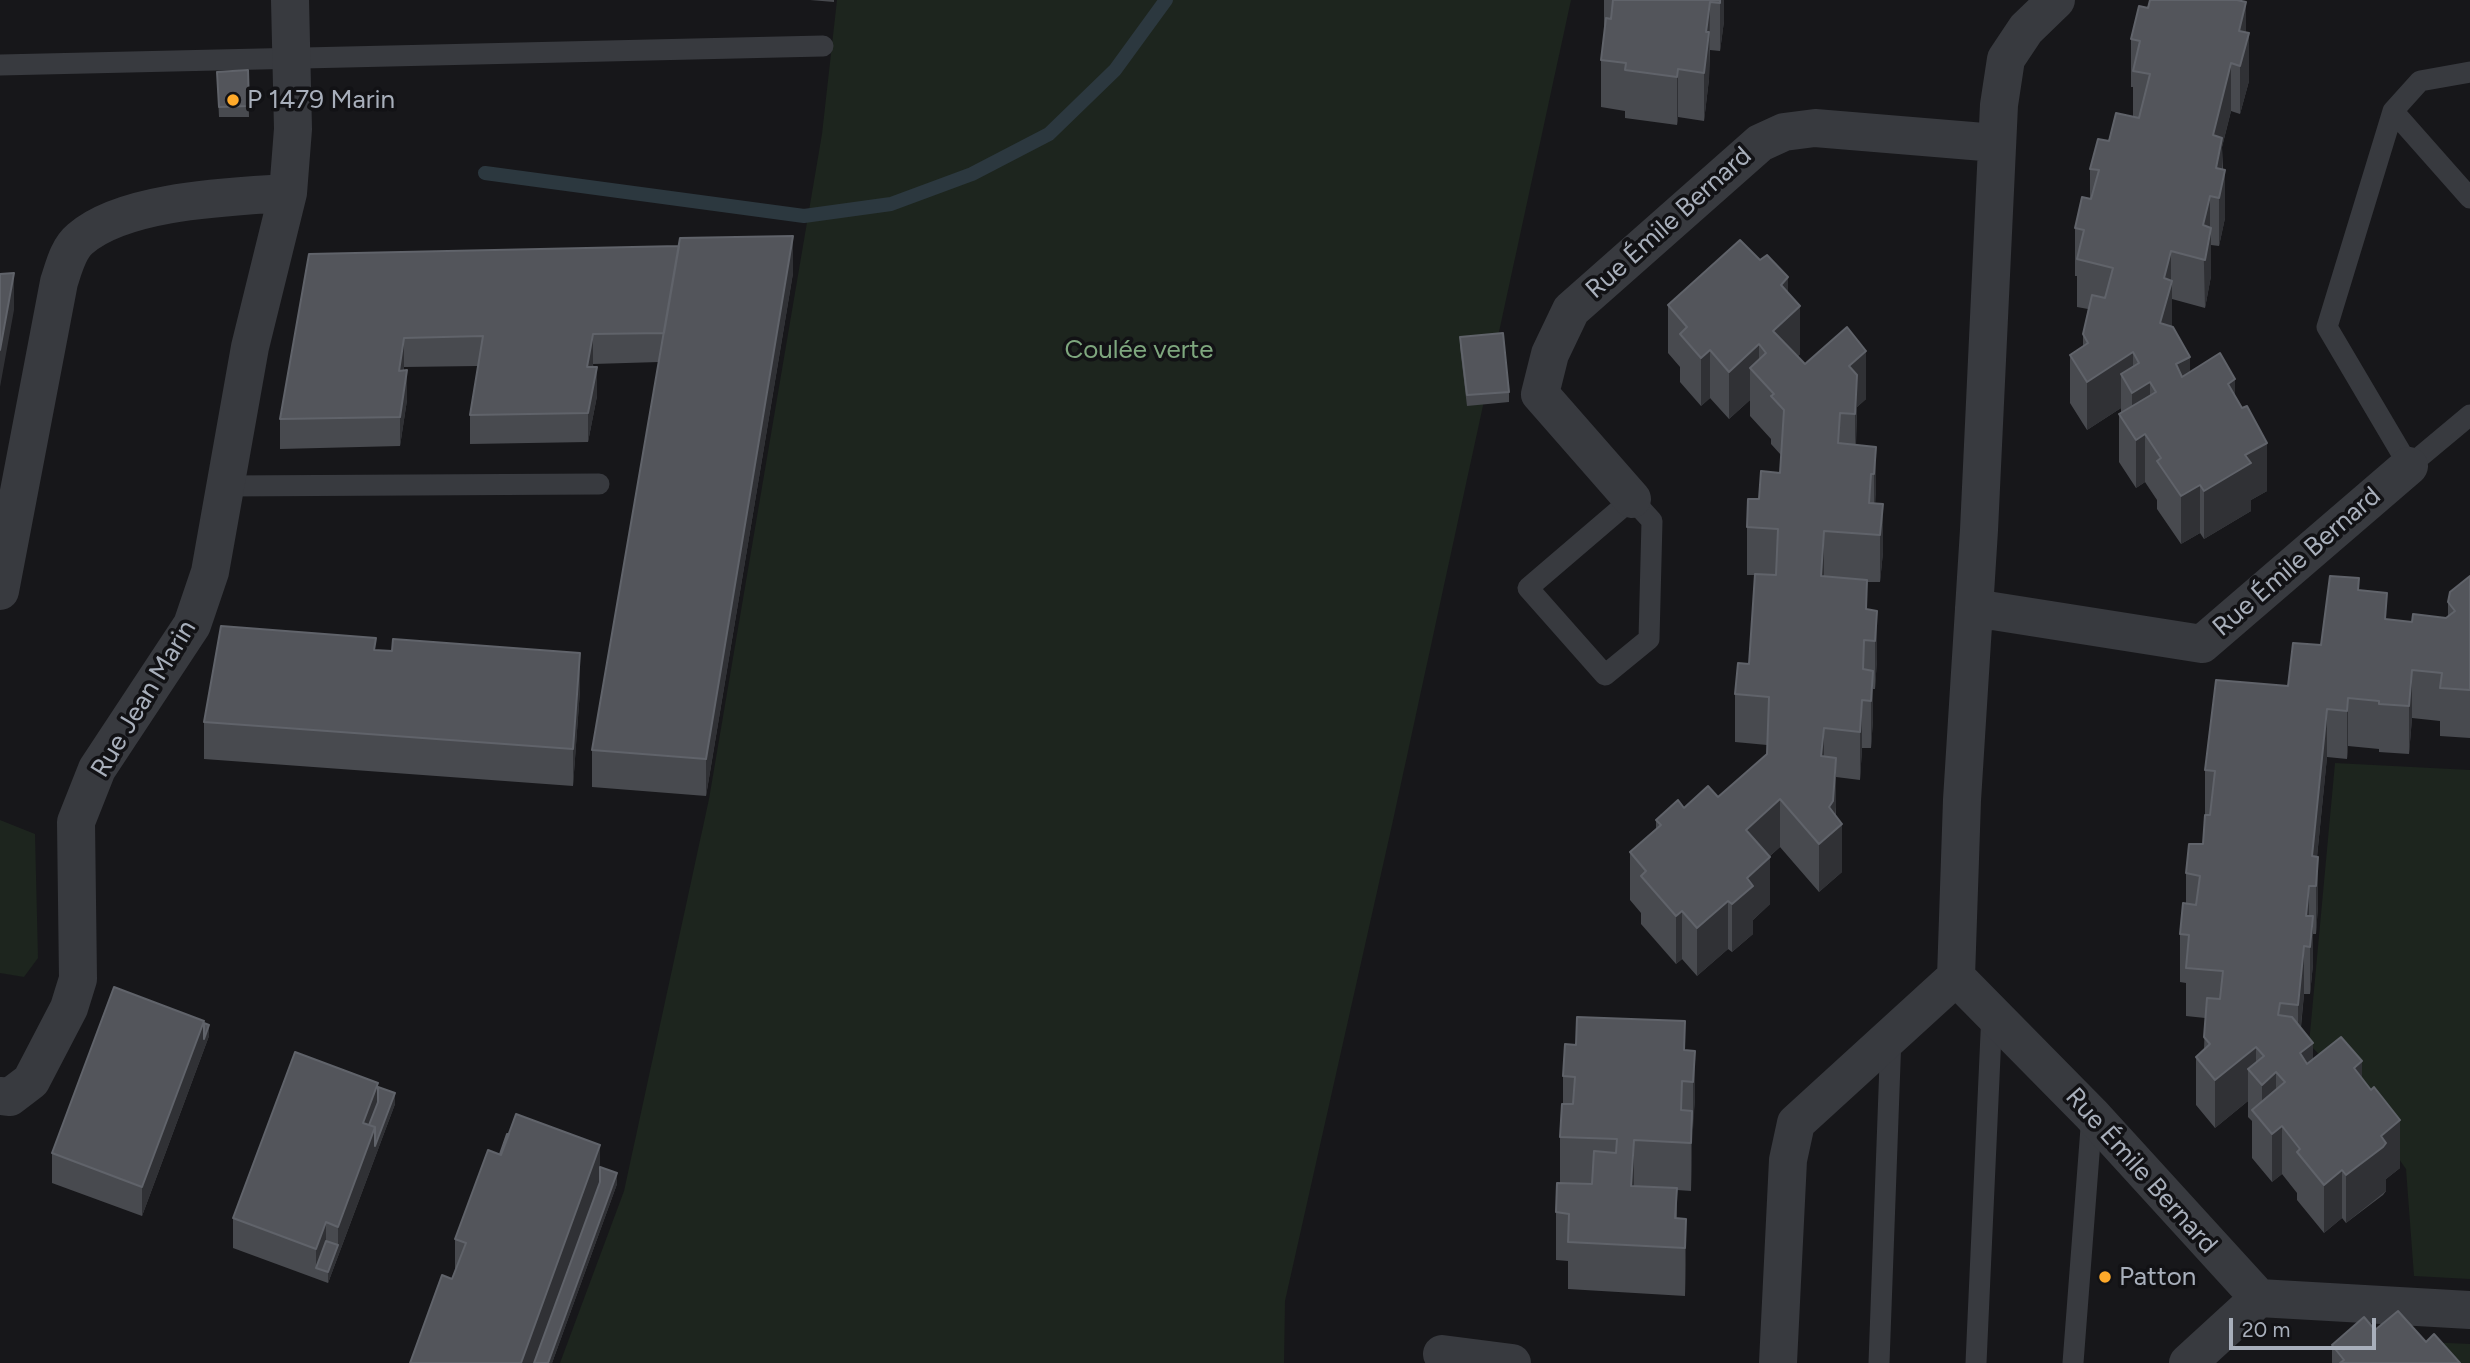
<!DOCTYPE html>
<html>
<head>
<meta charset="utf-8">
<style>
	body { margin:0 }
	#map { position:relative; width:2470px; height:1363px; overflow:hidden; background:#17171a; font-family:Figtree,sans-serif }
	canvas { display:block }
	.scale { position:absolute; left:2229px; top:1318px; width:147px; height:32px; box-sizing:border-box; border:4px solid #a8afbb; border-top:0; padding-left:9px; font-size:21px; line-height:24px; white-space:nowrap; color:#a8afbb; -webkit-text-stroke:5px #121215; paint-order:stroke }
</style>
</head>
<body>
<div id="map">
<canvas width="2470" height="1363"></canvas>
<div class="scale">20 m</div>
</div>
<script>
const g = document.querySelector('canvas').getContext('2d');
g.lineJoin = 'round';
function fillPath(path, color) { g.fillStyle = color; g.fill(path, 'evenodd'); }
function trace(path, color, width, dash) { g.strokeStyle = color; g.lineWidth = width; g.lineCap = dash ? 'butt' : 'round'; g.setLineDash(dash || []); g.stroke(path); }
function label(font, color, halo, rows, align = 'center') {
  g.font = font + ' Figtree,sans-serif'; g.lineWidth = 7; g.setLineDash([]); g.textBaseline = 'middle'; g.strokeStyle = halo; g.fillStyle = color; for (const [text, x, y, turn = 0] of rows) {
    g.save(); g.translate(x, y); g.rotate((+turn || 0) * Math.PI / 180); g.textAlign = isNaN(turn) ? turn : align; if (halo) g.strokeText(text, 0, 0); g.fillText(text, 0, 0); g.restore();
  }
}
fillPath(new Path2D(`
	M 837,0 L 1571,0 L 1392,825 L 1285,1301 L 1284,1363 L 560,1363 L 624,1191 L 709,799 L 822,134 Z
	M 2335,763 L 2470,770 L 2470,1279 L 2414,1276 L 2406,1169 L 2342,1078 L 2309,1044 Z
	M 0,820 L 35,834 L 38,958 L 24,977 L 0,973 Z
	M 2402,1341 L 2470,1344 L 2470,1363 L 2422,1363 Z`), '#1d251e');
trace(new Path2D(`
	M 485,173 L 804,216 L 891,204 L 972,174 L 1049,134 L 1115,70 L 1166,0`), '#2c383f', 14);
trace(new Path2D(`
	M 0,65 L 823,46
	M 2470,72 L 2420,81 L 2393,111 L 2327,327 L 2409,466 L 2470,415
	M 2393,111 L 2470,198
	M 224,486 L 599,484
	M 1632,499 L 1652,521 L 1649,639 L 1605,675 L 1528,588 Z
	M 1879,1363 L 1891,1036
	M 1976,1363 L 1992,1012
	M 2073,1363 L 2092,1115`), '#383a3f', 21);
trace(new Path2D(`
	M 1632,499 L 1540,394 L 1550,354 L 1571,310 L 1760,143 L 1784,132 L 1815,128 L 1996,143
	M 0,591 L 59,282 C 64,267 68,249 80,239 C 125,200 230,197 288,193
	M 1974,608 L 2202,644 L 2409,466
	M 1956,977 L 2092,1115 L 2259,1298 L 2188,1363
	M 0,1096 L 10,1097 L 31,1081 L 69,1008 L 78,979 L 76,822 L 97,769 L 192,625 L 210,572 L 250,347 L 288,193 L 293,129 L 290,0
	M 2259,1298 L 2470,1310
	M 1442,1354 L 1512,1363
	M 1778,1363 L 1788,1160 L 1796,1123 L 1956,977 L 1962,800 L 1979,530 L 1999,105 L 2006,59 L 2026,29 L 2056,0`), '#383a3f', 38);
fillPath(new Path2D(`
	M 810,0 L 834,0 L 834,2 Z
	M 1604,0 L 1724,0 L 1724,21 L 1720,51 L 1710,50 L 1709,79 L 1704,121 L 1678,117 L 1677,125 L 1625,118 L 1625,111 L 1601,107 L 1601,60 L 1604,36 Z
	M 2148,8 L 2246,33 L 2249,81 L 2240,114 L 2231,111 L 2222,147 L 2225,218 L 2219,246 L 2211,245 L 2211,276 L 2205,308 L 2172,299 L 2172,326 L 2190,372 L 2235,397 L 2267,491 L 2251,500 L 2251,511 L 2204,539 L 2200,533 L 2181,544 L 2157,509 L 2157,500 L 2145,482 L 2136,488 L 2119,462 L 2119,414 L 2121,413 L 2121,408 L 2087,430 L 2070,403 L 2070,355 L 2083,347 L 2083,334 L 2088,309 L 2077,307 L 2077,276 L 2075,276 L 2075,228 L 2090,199 L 2090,169 L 2109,141 L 2133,117 L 2133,87 L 2131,87 L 2131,39 Z
	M 248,70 L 249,117 L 219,117 L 217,72 Z
	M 309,254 L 793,273 L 706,796 L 592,787 L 592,750 L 659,362 L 593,364 L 597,396 L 588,442 L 470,444 L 470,415 L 478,366 L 404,367 L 404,371 L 407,400 L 400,446 L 280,449 L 280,419 Z
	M 1788,292 L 1800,354 L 1798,356 L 1805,364 L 1866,399 L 1857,407 L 1856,445 L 1876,447 L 1875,503 L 1883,504 L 1883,552 L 1880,582 L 1867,582 L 1867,609 L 1877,611 L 1877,659 L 1875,689 L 1873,689 L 1873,719 L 1871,748 L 1862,748 L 1860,780 L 1836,777 L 1836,815 L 1842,872 L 1819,892 L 1780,847 L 1770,856 L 1770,904 L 1753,920 L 1753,934 L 1732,952 L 1728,949 L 1697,976 L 1682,959 L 1676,964 L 1641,924 L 1641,913 L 1630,900 L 1630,852 L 1656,830 L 1656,820 L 1684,808 L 1718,797 L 1767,754 L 1767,745 L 1735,742 L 1735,694 L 1749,664 L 1755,575 L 1747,575 L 1747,527 L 1759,499 L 1780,473 L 1781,455 L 1771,444 L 1771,439 L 1750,416 L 1750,400 L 1729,419 L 1710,398 L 1701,406 L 1680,382 L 1680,367 L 1668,353 L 1668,305 Z
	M 1460,337 L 1509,392 L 1509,402 L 1467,406 L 1460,347 Z
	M 2470,576 L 2470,738 L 2440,736 L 2440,721 L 2412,718 L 2409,754 L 2379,752 L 2379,749 L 2348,746 L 2347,759 L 2327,757 L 2317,857 L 2318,905 L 2316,934 L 2313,934 L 2313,964 L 2310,994 L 2304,994 L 2301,1027 L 2313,1060 L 2362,1078 L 2400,1168 L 2386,1179 L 2386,1191 L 2383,1195 L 2346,1223 L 2342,1218 L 2324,1233 L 2297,1200 L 2297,1193 L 2282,1174 L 2272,1182 L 2252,1158 L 2252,1121 L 2248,1117 L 2248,1101 L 2215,1128 L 2196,1105 L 2196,1057 L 2204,1050 L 2205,1018 L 2186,1016 L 2186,983 L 2180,982 L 2180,934 L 2186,903 L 2186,873 L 2203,844 L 2205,818 L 2205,770 L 2288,686 L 2321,645 L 2359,590 L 2387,619 L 2412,622 L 2446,618 L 2448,616 L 2448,602 Z
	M 376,650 L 392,651 L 580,690 L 573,786 L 204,759 L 204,722 Z
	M 204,1023 L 209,1036 L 142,1216 L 52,1183 L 52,1153 Z
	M 1576,1045 L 1695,1051 L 1695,1099 L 1692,1130 L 1691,1191 L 1677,1190 L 1677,1218 L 1686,1219 L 1685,1296 L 1568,1289 L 1568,1261 L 1556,1260 L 1556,1212 L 1560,1183 L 1560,1137 L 1563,1104 L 1563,1076 Z
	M 378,1087 L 395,1104 L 328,1283 L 233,1248 L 233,1218 Z
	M 500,1154 L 600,1167 L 617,1184 L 552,1363 L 410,1363 L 455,1271 L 455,1239 Z
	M 2375,1330 L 2426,1342 L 2460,1363 L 2332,1363 L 2332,1345 Z`), '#484a4f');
fillPath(new Path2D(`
	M 1720,0 L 1724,0 L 1724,21 L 1720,51 Z
	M 1710,2 L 1709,79 L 1704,121 L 1704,73 L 1706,32 Z
	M 2246,2 L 2246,44 L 2249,33 L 2249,81 L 2240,114 L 2240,66 L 2239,31 Z
	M 2231,63 L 2231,111 L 2222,147 L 2222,184 L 2225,170 L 2225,218 L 2219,246 L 2219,198 L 2213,135 Z
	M 1678,69 L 1678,117 L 1677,125 L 1677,77 Z
	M 2210,196 L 2210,236 L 2211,228 L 2211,276 L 2205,308 L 2203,225 Z
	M 793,236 L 793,273 L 706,796 L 706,759 Z
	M 2171,251 L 2171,283 L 2172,281 L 2172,329 L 2160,323 L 2164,278 Z
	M 14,273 L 14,310 L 0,387 L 0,350 Z
	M 1788,277 L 1788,317 L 1800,306 L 1800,354 L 1773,379 L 1773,331 L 1781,285 Z
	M 593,334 L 593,364 L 587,396 L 587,367 Z
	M 404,338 L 404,367 L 399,400 L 399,371 Z
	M 1759,344 L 1759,377 L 1750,368 L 1750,400 L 1729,419 L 1729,372 Z
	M 1710,350 L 1710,398 L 1701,406 L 1701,358 Z
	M 1866,351 L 1866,399 L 1857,407 L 1855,462 L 1855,409 L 1849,414 L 1849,366 Z
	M 2133,352 L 2133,393 L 2150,382 L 2150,430 L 2132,435 L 2132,393 L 2121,374 L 2121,408 L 2087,430 L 2087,382 Z
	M 2190,357 L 2190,404 L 2176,364 Z
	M 597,367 L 597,396 L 588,442 L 588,413 Z
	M 407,370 L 407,400 L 400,446 L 400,417 Z
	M 2235,379 L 2235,427 L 2228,384 Z
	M 2145,434 L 2145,482 L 2136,488 L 2136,440 Z
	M 2267,443 L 2267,491 L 2251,500 L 2251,511 L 2204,539 L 2204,491 L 2245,455 Z
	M 1876,447 L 1876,495 L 1874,521 L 1874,474 Z
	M 2200,485 L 2200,533 L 2181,544 L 2181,496 Z
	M 1883,504 L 1883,552 L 1880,582 L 1880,535 Z
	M 1824,531 L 1824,579 L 1821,576 Z
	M 1877,611 L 1877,659 L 1875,689 L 1875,641 Z
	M 580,653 L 580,690 L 573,786 L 573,749 Z
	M 2412,670 L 2412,718 L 2409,754 L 2409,706 Z
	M 1873,671 L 1873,719 L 1871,748 L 1871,701 Z
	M 2348,698 L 2348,746 L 2347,759 L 2347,711 Z
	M 1862,700 L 1862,748 L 1860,780 L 1860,732 Z
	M 2327,709 L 2327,757 L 2314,886 L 2312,856 Z
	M 1824,728 L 1824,775 L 1821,756 Z
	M 1836,758 L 1836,806 L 1834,831 L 1842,824 L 1842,872 L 1819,892 L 1819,844 L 1829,807 Z
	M 1780,799 L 1780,847 L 1746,877 L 1746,830 Z
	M 1770,857 L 1770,904 L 1753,920 L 1753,934 L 1732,952 L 1732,904 L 1747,878 Z
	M 2318,857 L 2318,905 L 2316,934 L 2316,886 Z
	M 2309,886 L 2309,934 L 2306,916 Z
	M 1728,901 L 1728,949 L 1697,976 L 1697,928 Z
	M 1682,911 L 1682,959 L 1676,964 L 1676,916 Z
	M 2313,916 L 2313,964 L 2310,994 L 2310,947 Z
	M 2304,946 L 2304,994 L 2298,1053 L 2298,1005 Z
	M 204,1021 L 204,1039 L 209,1025 L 209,1036 L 142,1216 L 142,1187 Z
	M 2313,1043 L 2313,1091 L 2300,1053 Z
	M 2256,1047 L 2256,1079 L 2248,1069 L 2248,1101 L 2215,1128 L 2215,1080 Z
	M 1695,1051 L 1695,1099 L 1693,1130 L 1693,1082 Z
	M 2362,1061 L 2362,1109 L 2354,1068 Z
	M 2276,1072 L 2276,1120 L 2262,1122 L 2262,1085 Z
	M 378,1083 L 378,1112 L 363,1141 L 363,1123 Z
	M 395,1093 L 395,1104 L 328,1283 L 328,1272 L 338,1245 L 338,1227 L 375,1127 Z
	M 1692,1111 L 1692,1159 L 1691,1191 L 1691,1143 Z
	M 2400,1120 L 2400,1168 L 2386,1179 L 2386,1191 L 2346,1223 L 2346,1175 L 2381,1136 Z
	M 2282,1126 L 2282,1174 L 2272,1182 L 2272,1134 Z
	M 1634,1140 L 1634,1187 L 1631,1186 Z
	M 600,1145 L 600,1193 L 538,1363 L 521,1363 Z
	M 2342,1170 L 2342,1218 L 2324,1233 L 2324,1185 Z
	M 617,1173 L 617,1184 L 552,1363 L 548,1363 Z
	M 1686,1219 L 1686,1266 L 1685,1296 L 1685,1248 Z
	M 326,1222 L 326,1252 L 316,1268 L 316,1249 Z`), '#303135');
const building = new Path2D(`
	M 1613,0 L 1720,0 L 1720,3 L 1710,2 L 1706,32 L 1709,32 L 1704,73 L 1678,69 L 1677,77 L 1625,70 L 1626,63 L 1601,60 L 1606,18 L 1611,19 Z
	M 2150,0 L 2237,0 L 2246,2 L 2239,31 L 2249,33 L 2240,66 L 2231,63 L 2213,135 L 2222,138 L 2216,168 L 2225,170 L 2219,198 L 2210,196 L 2203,225 L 2211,228 L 2205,260 L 2171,251 L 2164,278 L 2172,281 L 2160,323 L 2173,327 L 2190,357 L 2176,364 L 2182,377 L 2220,353 L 2235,379 L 2228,384 L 2242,408 L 2247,406 L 2267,443 L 2245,455 L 2251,463 L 2204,491 L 2200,485 L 2181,496 L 2157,461 L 2161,458 L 2145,434 L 2136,440 L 2119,414 L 2156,392 L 2150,382 L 2132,393 L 2121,374 L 2139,363 L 2133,352 L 2087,382 L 2070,355 L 2088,343 L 2083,334 L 2092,295 L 2105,298 L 2113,268 L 2077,259 L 2084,230 L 2075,228 L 2082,197 L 2091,199 L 2099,170 L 2090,169 L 2098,139 L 2109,141 L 2116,113 L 2139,118 L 2150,74 L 2133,71 L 2140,41 L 2131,39 L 2139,6 L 2148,8 Z
	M 248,70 L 249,106 L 219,107 L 217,72 Z
	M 793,236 L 706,759 L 592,750 L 680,238 Z
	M 1740,240 L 1760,260 L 1767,255 L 1788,277 L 1781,285 L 1800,306 L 1773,331 L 1805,364 L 1847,327 L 1866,351 L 1849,366 L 1857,375 L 1855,414 L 1840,413 L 1838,443 L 1876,447 L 1874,474 L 1871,474 L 1869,503 L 1883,504 L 1880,535 L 1824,531 L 1821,576 L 1867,580 L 1866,609 L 1877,611 L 1875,641 L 1864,640 L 1863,669 L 1873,671 L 1871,701 L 1862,700 L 1860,732 L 1824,728 L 1821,756 L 1836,758 L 1833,801 L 1829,807 L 1842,824 L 1819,844 L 1780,799 L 1746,830 L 1770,857 L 1747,878 L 1753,886 L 1732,904 L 1728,901 L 1697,928 L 1682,911 L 1676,916 L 1641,876 L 1646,871 L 1630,852 L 1661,825 L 1656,820 L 1678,800 L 1684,808 L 1708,786 L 1718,797 L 1767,754 L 1769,697 L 1735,694 L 1738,663 L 1749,664 L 1755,574 L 1776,575 L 1778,529 L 1747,527 L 1748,499 L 1759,499 L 1761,471 L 1780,473 L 1784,410 L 1771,396 L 1774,394 L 1750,368 L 1766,353 L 1759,344 L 1729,372 L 1710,350 L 1701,358 L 1680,334 L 1687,327 L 1668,305 Z
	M 679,246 L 664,333 L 593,334 L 587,367 L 597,367 L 588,413 L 470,415 L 483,336 L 404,338 L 399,371 L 407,370 L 400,417 L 280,419 L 309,254 Z
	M 14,273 L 0,350 L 0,274 Z
	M 1503,333 L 1509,392 L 1467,395 L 1460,337 Z
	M 2330,576 L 2359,578 L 2358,590 L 2387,593 L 2385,619 L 2412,622 L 2413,614 L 2446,618 L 2455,611 L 2448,602 L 2450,592 L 2470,576 L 2470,690 L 2440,688 L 2442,673 L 2412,670 L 2409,706 L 2379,704 L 2379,701 L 2348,698 L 2347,711 L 2327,709 L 2312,856 L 2318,857 L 2316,886 L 2309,886 L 2306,916 L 2313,916 L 2310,947 L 2304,946 L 2298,1005 L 2280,1003 L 2278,1015 L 2292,1017 L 2313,1043 L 2300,1053 L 2307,1064 L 2341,1037 L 2362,1061 L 2354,1068 L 2371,1090 L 2374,1087 L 2400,1120 L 2381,1136 L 2386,1143 L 2383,1147 L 2346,1175 L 2342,1170 L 2324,1185 L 2297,1152 L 2300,1149 L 2282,1126 L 2272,1134 L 2252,1110 L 2285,1082 L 2276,1072 L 2262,1085 L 2248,1069 L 2264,1056 L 2256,1047 L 2215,1080 L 2196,1057 L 2210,1044 L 2204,1037 L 2207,998 L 2220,999 L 2223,971 L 2186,968 L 2189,935 L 2180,934 L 2183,903 L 2196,905 L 2200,876 L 2186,873 L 2189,844 L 2203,844 L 2205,815 L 2210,815 L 2215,771 L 2205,770 L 2216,680 L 2288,686 L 2293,643 L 2321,645 Z
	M 221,626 L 376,638 L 374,650 L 392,651 L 393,639 L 580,653 L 573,749 L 204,722 Z
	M 114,987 L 204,1021 L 142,1187 L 52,1153 Z
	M 1577,1017 L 1685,1021 L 1684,1050 L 1695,1051 L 1693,1082 L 1682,1081 L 1681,1110 L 1692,1111 L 1691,1143 L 1634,1140 L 1631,1186 L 1677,1188 L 1675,1218 L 1686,1219 L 1685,1248 L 1568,1242 L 1569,1214 L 1556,1212 L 1557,1183 L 1592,1184 L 1594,1151 L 1616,1153 L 1617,1139 L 1560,1137 L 1562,1104 L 1573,1104 L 1575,1077 L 1563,1076 L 1565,1044 L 1576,1045 Z
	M 204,1023 L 209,1025 L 204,1039 Z
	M 295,1052 L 378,1083 L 363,1123 L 375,1127 L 338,1227 L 326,1222 L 316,1249 L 233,1218 Z
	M 378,1087 L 395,1093 L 375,1146 L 375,1127 L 369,1125 L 378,1102 Z
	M 516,1114 L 600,1145 L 521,1363 L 410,1363 L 442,1275 L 452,1279 L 466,1243 L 455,1239 L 488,1150 L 501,1155 Z
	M 507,1134 L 509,1134 L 501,1155 L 500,1154 Z
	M 600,1167 L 617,1173 L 548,1363 L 534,1363 L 600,1182 Z
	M 326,1241 L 338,1245 L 328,1272 L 316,1268 Z
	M 2398,1311 L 2426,1342 L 2434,1334 L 2460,1363 L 2340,1363 L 2344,1360 L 2332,1345 L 2364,1317 L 2375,1330 Z`);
fillPath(building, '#53555b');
trace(building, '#60636a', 2);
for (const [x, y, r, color] of [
	[233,100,7,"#ffaa2a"],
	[2105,1277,7,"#ffaa2a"]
]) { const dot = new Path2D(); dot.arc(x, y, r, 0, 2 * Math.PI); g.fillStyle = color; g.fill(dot); trace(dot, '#121215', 2.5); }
label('26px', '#a8afbb', '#121215', [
	["P 1479 Marin",247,100],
	["Patton",2119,1277]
], 'left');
label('26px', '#a8afbb', '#121215', [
	["Rue Émile Bernard",1669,223,-42],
	["Rue Émile Bernard",2297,562,-41],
	["Rue Jean Marin",144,699,-59],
	["Rue Émile Bernard",2141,1171,48]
]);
label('26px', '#7ea77e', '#121215', [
	["Coulée verte",1139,350]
]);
</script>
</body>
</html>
